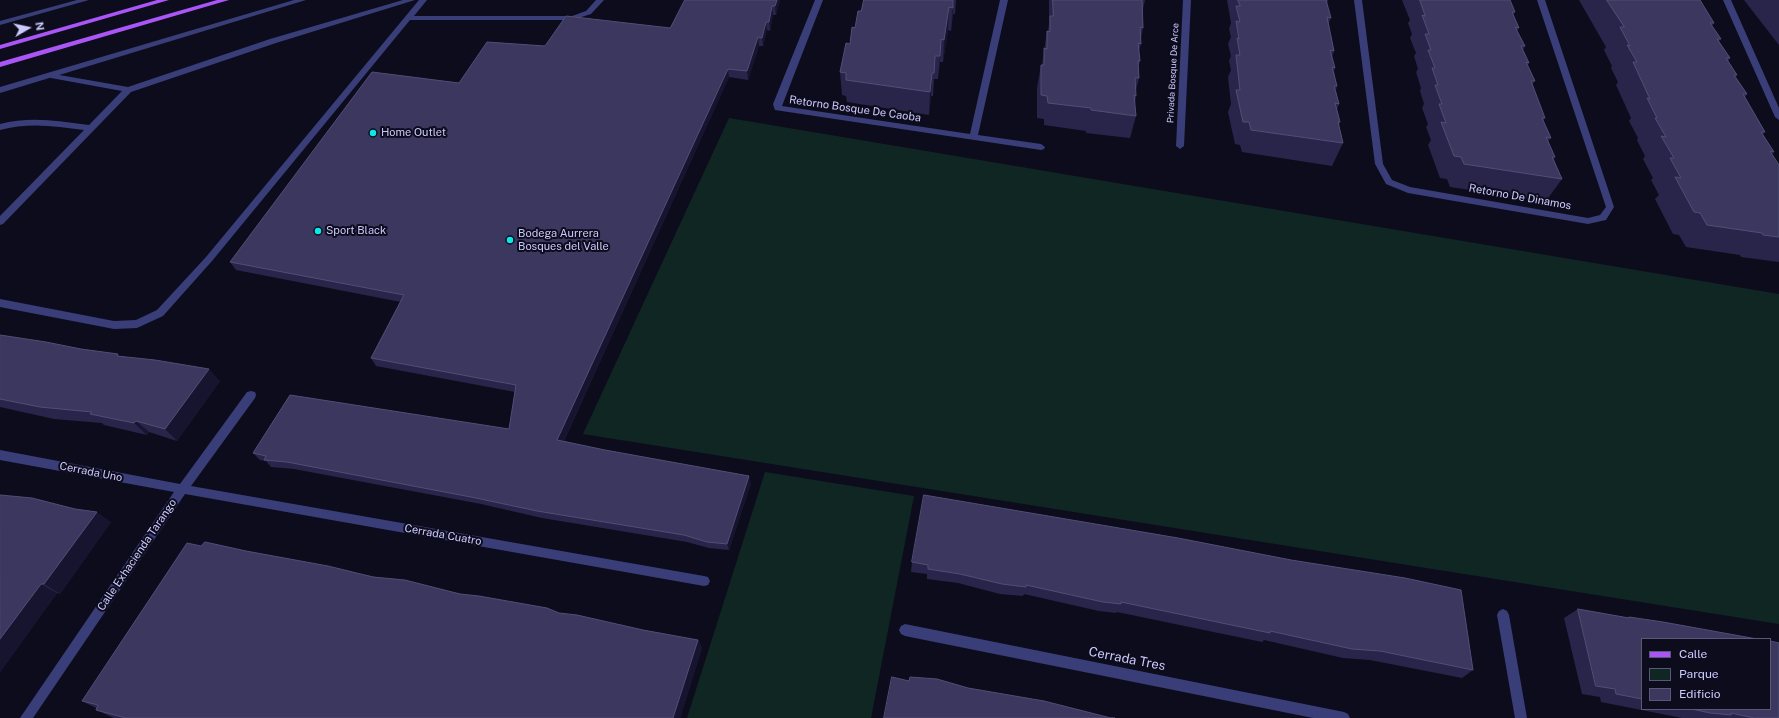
<!DOCTYPE html>
<html>
<head>
<meta charset="utf-8">
<style>
	body { margin:0 }
	#map { position:relative; width:1779px; height:718px; overflow:hidden; background:#0d0c1d; font-family:"Public Sans",sans-serif }
	canvas { display:block }
	.legend { position:absolute; left:1641px; top:638px; width:130px; height:72px; box-sizing:border-box; background:#0d0c1d; border:1px solid #595877; margin:0; padding:5px 7px; list-style:none; font-size:12px; color:#cbcafd }
	.legend li { display:flex; align-items:center; gap:8px; height:20px }
	.legend b { width:20px; border:1px solid #595877 }
	.north { position:absolute; left:8px; top:8px; width:40px; height:40px; -webkit-text-stroke:3px #0d0c1d; paint-order:stroke; rotate:81deg; font-size:11px; font-weight:700; line-height:16px; text-align:center; color:#cbcafd }
	.north::after { content:''; display:block; margin:auto; width:14px; height:18px; background:#cbcafd; clip-path:polygon(50% 0,100% 100%,50% 72%,0 100%) }
</style>
</head>
<body>
<div id="map">
<canvas width="1779" height="718"></canvas>
<ul class="legend">
<li><b style="height:5px;background:#aa56f7"></b>Calle</li>
<li><b style="height:11px;background:#102623"></b>Parque</li>
<li><b style="height:11px;background:#3b375e"></b>Edificio</li>
</ul>
<div class="north">N</div>
</div>
<script>
const g = document.querySelector('canvas').getContext('2d');
g.lineJoin = 'round';
function fillPath(path, color) { g.fillStyle = color; g.fill(path, 'evenodd'); }
function trace(path, color, width, dash) { g.strokeStyle = color; g.lineWidth = width; g.lineCap = dash ? 'butt' : 'round'; g.setLineDash(dash || []); g.stroke(path); }
function label(font, color, halo, rows, align = 'center') {
  g.font = font + ' "Public Sans",sans-serif'; g.lineWidth = 4; g.setLineDash([]); g.textBaseline = 'middle'; g.strokeStyle = halo; g.fillStyle = color; for (const [text, x, y, turn = 0] of rows) {
    g.save(); g.translate(x, y); g.rotate((+turn || 0) * Math.PI / 180); g.textAlign = isNaN(turn) ? turn : align; if (halo) g.strokeText(text, 0, 0); g.fillText(text, 0, 0); g.restore();
  }
}
fillPath(new Path2D(`
	M 729,118 L 1779,294 L 1779,624 L 583,434 Z
	M 765,472 L 914,496 L 871,718 L 687,718 Z`), '#102623');
fillPath(new Path2D(`
	M 403,0 L 415,0 L 276,43 L 131,92 L 3,224 L 0,225 L 0,216 L 84,130 C 56,126 28,122 0,130 L 0,124 C 30,116 59,121 89,125 L 122,91 L 51,78 L 47,75 L 48,73 L 128,87 L 270,39 Z
	M 419,0 L 427,0 L 414,16 L 572,16 L 586,11 L 596,0 L 604,0 L 591,14 L 572,20 L 410,20 L 212,261 L 163,316 L 137,328 L 114,329 L 0,307 L 0,299 L 114,321 L 136,320 L 157,310 L 206,257 Z`), '#393e79');
fillPath(new Path2D(`
	M 77,0 L 89,0 L 0,25 L 0,21 Z
	M 294,0 L 306,0 L 0,93 L 0,87 Z
	M 815,0 L 823,0 L 782,106 L 970,134 L 1000,0 L 1008,0 L 978,135 L 1041,144 L 1045,147 L 1044,149 L 1041,150 L 775,110 L 773,104 Z
	M 1183,0 L 1191,0 L 1184,146 L 1180,149 L 1176,146 Z
	M 1354,0 L 1362,0 L 1383,164 L 1392,180 L 1410,187 L 1588,218 L 1600,215 L 1606,207 L 1537,0 L 1545,0 L 1614,207 L 1606,220 L 1588,224 L 1408,193 L 1386,184 L 1375,164 Z
	M 1723,0 L 1731,0 L 1779,108 L 1779,120 L 1775,117 Z
	M 251,391 L 255,392 L 256,395 L 255,398 L 191,486 L 704,576 L 708,577 L 710,581 L 708,585 L 704,586 L 185,494 L 33,718 L 20,718 L 174,492 L 0,460 L 0,450 L 180,484 L 247,392 Z
	M 1503,609 L 1507,611 L 1509,615 L 1527,718 L 1515,718 L 1497,615 L 1499,611 Z
	M 905,624 L 1344,712 L 1348,714 L 1350,718 L 1313,718 L 905,636 L 901,634 L 899,630 L 901,626 Z`), '#393e79');
fillPath(new Path2D(`
	M 157,0 L 169,0 L 0,49 L 0,45 Z
	M 217,0 L 229,0 L 0,67 L 0,62 Z`), '#aa56f7');
fillPath(new Path2D(`
	M 685,0 L 780,0 L 776,15 L 773,15 L 770,31 L 767,30 L 763,46 L 759,46 L 748,80 L 729,77 L 564,441 L 751,483 L 729,550 L 709,548 L 687,542 L 542,518 L 481,504 L 294,469 L 271,467 L 266,461 L 260,460 L 253,453 L 509,429 L 515,392 L 376,366 L 371,358 L 401,302 L 236,270 L 230,262 L 459,83 L 545,46 L 670,28 Z
	M 864,0 L 956,0 L 955,14 L 953,14 L 951,31 L 948,30 L 943,62 L 940,62 L 938,79 L 934,79 L 933,96 L 931,96 L 929,115 L 847,102 L 846,96 L 842,95 L 840,72 L 855,28 L 861,11 Z
	M 1049,0 L 1145,0 L 1143,9 L 1143,28 L 1141,38 L 1141,44 L 1139,51 L 1140,61 L 1138,69 L 1139,78 L 1136,90 L 1136,96 L 1135,104 L 1136,116 L 1130,138 L 1086,133 L 1086,131 L 1044,125 L 1044,119 L 1037,118 L 1037,88 L 1041,65 L 1042,65 L 1047,31 L 1048,31 L 1049,24 Z
	M 1227,0 L 1328,0 L 1327,4 L 1331,18 L 1328,24 L 1334,51 L 1332,57 L 1335,68 L 1334,71 L 1337,86 L 1336,90 L 1339,104 L 1337,109 L 1340,122 L 1339,126 L 1343,143 L 1332,166 L 1242,152 L 1240,145 L 1235,144 L 1228,112 L 1231,104 L 1228,77 L 1231,70 L 1229,61 L 1231,56 L 1228,44 L 1231,37 L 1229,29 L 1231,23 Z
	M 1402,0 L 1510,0 L 1515,12 L 1513,15 L 1519,28 L 1517,31 L 1525,46 L 1523,50 L 1529,63 L 1527,65 L 1535,81 L 1532,85 L 1545,118 L 1543,121 L 1551,138 L 1548,141 L 1555,157 L 1554,159 L 1562,179 L 1546,201 L 1450,187 L 1447,179 L 1440,178 L 1428,145 L 1431,140 L 1426,127 L 1428,124 L 1422,108 L 1424,104 L 1420,91 L 1421,88 L 1416,72 L 1418,69 L 1414,56 L 1416,53 L 1410,38 L 1412,34 L 1408,23 L 1410,20 Z
	M 1579,0 L 1700,0 L 1714,23 L 1712,26 L 1721,39 L 1719,41 L 1730,58 L 1728,61 L 1737,75 L 1735,77 L 1747,94 L 1745,97 L 1765,132 L 1763,134 L 1774,152 L 1772,154 L 1779,165 L 1779,262 L 1741,257 L 1740,255 L 1686,247 L 1679,235 L 1673,234 L 1655,199 L 1659,195 L 1651,180 L 1653,178 L 1643,159 L 1645,156 L 1637,140 L 1638,138 L 1629,121 L 1631,118 L 1616,85 L 1618,82 L 1611,68 L 1612,66 L 1604,50 L 1606,47 Z
	M 1744,0 L 1779,0 L 1779,45 Z
	M 0,335 L 120,356 L 220,381 L 177,441 L 149,432 L 147,435 L 104,425 L 102,423 L 54,419 L 0,407 Z
	M 0,495 L 111,522 L 60,594 L 57,593 L 0,672 Z
	M 924,495 L 1473,670 L 1462,678 L 1370,660 L 1343,658 L 1264,640 L 1262,642 L 1117,612 L 1116,613 L 1099,611 L 1024,594 L 1023,596 L 1000,594 L 958,583 L 927,579 L 927,574 L 911,572 L 912,562 Z
	M 201,546 L 246,551 L 643,630 L 698,640 L 702,648 L 680,718 L 114,718 L 96,710 L 96,708 L 82,701 Z
	M 1578,609 L 1628,618 L 1629,617 L 1642,639 L 1642,709 L 1770,709 L 1779,718 L 1682,718 L 1601,702 L 1600,697 L 1582,694 L 1564,618 Z`), '#29254a');
fillPath(new Path2D(`
	M 777,0 L 780,0 L 776,15 L 775,6 Z
	M 953,0 L 954,0 L 951,31 Z
	M 772,6 L 773,15 L 770,31 L 769,22 Z
	M 949,7 L 948,30 L 943,62 L 944,40 Z
	M 766,22 L 767,30 L 763,46 L 762,38 Z
	M 758,37 L 759,46 L 748,80 L 747,71 Z
	M 941,39 L 940,62 L 938,79 L 940,56 Z
	M 728,69 L 729,77 L 561,447 L 557,440 Z
	M 932,73 L 931,96 L 929,115 L 930,92 Z
	M 209,369 L 220,381 L 177,441 L 165,429 Z
	M 136,421 L 149,432 L 147,435 L 134,423 Z
	M 749,476 L 751,483 L 729,550 L 727,544 Z
	M 97,512 L 111,522 L 60,594 L 44,584 Z
	M 41,584 L 57,593 L 0,672 L 0,639 Z
	M 698,640 L 702,648 L 680,718 L 673,718 Z`), '#171430');
const building = new Path2D(`
	M 685,0 L 777,0 L 775,6 L 772,6 L 769,22 L 766,22 L 762,38 L 758,37 L 747,71 L 728,69 L 557,440 L 605,450 L 749,476 L 727,544 L 707,542 L 684,535 L 537,511 L 476,498 L 287,462 L 264,460 L 266,456 L 253,453 L 290,395 L 509,429 L 516,385 L 371,358 L 404,295 L 230,262 L 372,72 L 459,83 L 487,42 L 545,46 L 566,16 L 670,28 Z
	M 864,0 L 953,0 L 953,8 L 949,7 L 944,40 L 941,39 L 940,56 L 935,56 L 934,73 L 932,73 L 930,92 L 846,80 L 846,73 L 840,72 L 846,43 L 850,44 L 852,27 L 855,28 L 858,11 L 861,11 Z
	M 1053,0 L 1142,0 L 1143,28 L 1140,27 L 1141,44 L 1138,43 L 1140,61 L 1138,61 L 1139,78 L 1135,78 L 1136,96 L 1134,95 L 1136,116 L 1091,110 L 1091,108 L 1048,103 L 1047,96 L 1041,95 L 1041,65 L 1044,65 L 1044,48 L 1047,49 L 1047,31 L 1050,32 L 1050,16 L 1053,16 Z
	M 1238,0 L 1326,0 L 1331,18 L 1327,17 L 1334,51 L 1330,50 L 1335,68 L 1332,67 L 1337,86 L 1334,86 L 1339,104 L 1335,103 L 1340,122 L 1338,122 L 1343,143 L 1251,130 L 1249,122 L 1243,122 L 1236,90 L 1240,90 L 1236,55 L 1240,55 L 1237,38 L 1239,39 L 1236,21 L 1240,22 L 1236,6 L 1240,6 Z
	M 1420,0 L 1510,0 L 1515,12 L 1512,12 L 1519,28 L 1515,27 L 1525,46 L 1521,46 L 1529,63 L 1526,62 L 1535,81 L 1531,81 L 1545,118 L 1542,118 L 1551,138 L 1546,137 L 1555,157 L 1552,157 L 1562,179 L 1464,164 L 1461,157 L 1454,156 L 1441,122 L 1446,123 L 1439,104 L 1442,104 L 1435,85 L 1438,85 L 1432,68 L 1435,68 L 1428,50 L 1431,50 L 1425,34 L 1429,34 L 1422,15 L 1425,16 Z
	M 1607,0 L 1700,0 L 1714,23 L 1710,23 L 1721,39 L 1717,39 L 1730,58 L 1726,58 L 1737,75 L 1734,75 L 1747,94 L 1743,94 L 1765,132 L 1761,132 L 1774,152 L 1770,151 L 1779,165 L 1779,237 L 1763,235 L 1762,233 L 1707,225 L 1700,213 L 1694,212 L 1675,177 L 1681,178 L 1670,158 L 1674,158 L 1661,136 L 1666,137 L 1655,118 L 1657,118 L 1647,98 L 1650,99 L 1633,62 L 1637,62 L 1627,45 L 1630,46 L 1620,27 L 1624,27 Z
	M 0,335 L 46,342 L 81,349 L 118,354 L 117,356 L 155,360 L 209,369 L 165,429 L 136,421 L 134,423 L 90,414 L 92,412 L 40,407 L 0,399 Z
	M 0,495 L 32,498 L 75,509 L 97,512 L 44,584 L 41,584 L 0,639 Z
	M 924,495 L 1178,538 L 1291,560 L 1405,578 L 1461,590 L 1473,670 L 1380,651 L 1352,649 L 1270,631 L 1270,633 L 1121,602 L 1121,604 L 1103,602 L 1026,585 L 1026,587 L 1002,584 L 960,574 L 928,569 L 928,565 L 912,562 Z
	M 205,542 L 246,551 L 328,566 L 373,577 L 405,580 L 460,594 L 479,596 L 547,608 L 559,613 L 577,615 L 643,630 L 698,640 L 673,718 L 126,718 L 96,710 L 98,705 L 82,701 L 187,543 L 201,546 Z
	M 1578,609 L 1629,618 L 1629,617 L 1663,622 L 1757,639 L 1642,639 L 1642,699 L 1616,694 L 1615,689 L 1596,686 Z
	M 1770,641 L 1779,643 L 1779,718 L 1754,718 L 1731,713 L 1731,715 L 1710,713 L 1692,709 L 1770,709 Z
	M 892,677 L 909,681 L 910,677 L 937,679 L 968,688 L 1044,701 L 1111,718 L 1115,718 L 884,718 Z`);
fillPath(building, '#3b375e');
trace(building, '#514e77', 1);
for (const [x, y, r, color] of [
	[373,133,4,"#0ae8e7"],
	[318,231,4,"#0ae8e7"],
	[510,240,4,"#0ae8e7"]
]) { const dot = new Path2D(); dot.arc(x, y, r, 0, 2 * Math.PI); g.fillStyle = color; g.fill(dot); trace(dot, '#0d0c1d', 1.5); }
label('9px', '#cbcafd', '#0d0c1d', [
	["Privada Bosque De Arce",1173,73,-87]
]);
label('11px', '#cbcafd', '#0d0c1d', [
	["Retorno Bosque De Caoba",855,109,8],
	["Retorno De Dinamos",1520,197,10],
	["Cerrada Uno",91,472,11],
	["Cerrada Cuatro",443,535,10],
	["Calle Exhacienda Tarango",137,555,-56]
]);
label('11px', '#cbcafd', '#0d0c1d', [
	["Home Outlet",381,133],
	["Sport Black",326,231],
	["Bodega Aurrera",518,234],
	["Bosques del Valle",518,247]
], 'left');
label('13px', '#cbcafd', '#0d0c1d', [
	["Cerrada Tres",1127,659,11]
]);
</script>
</body>
</html>
